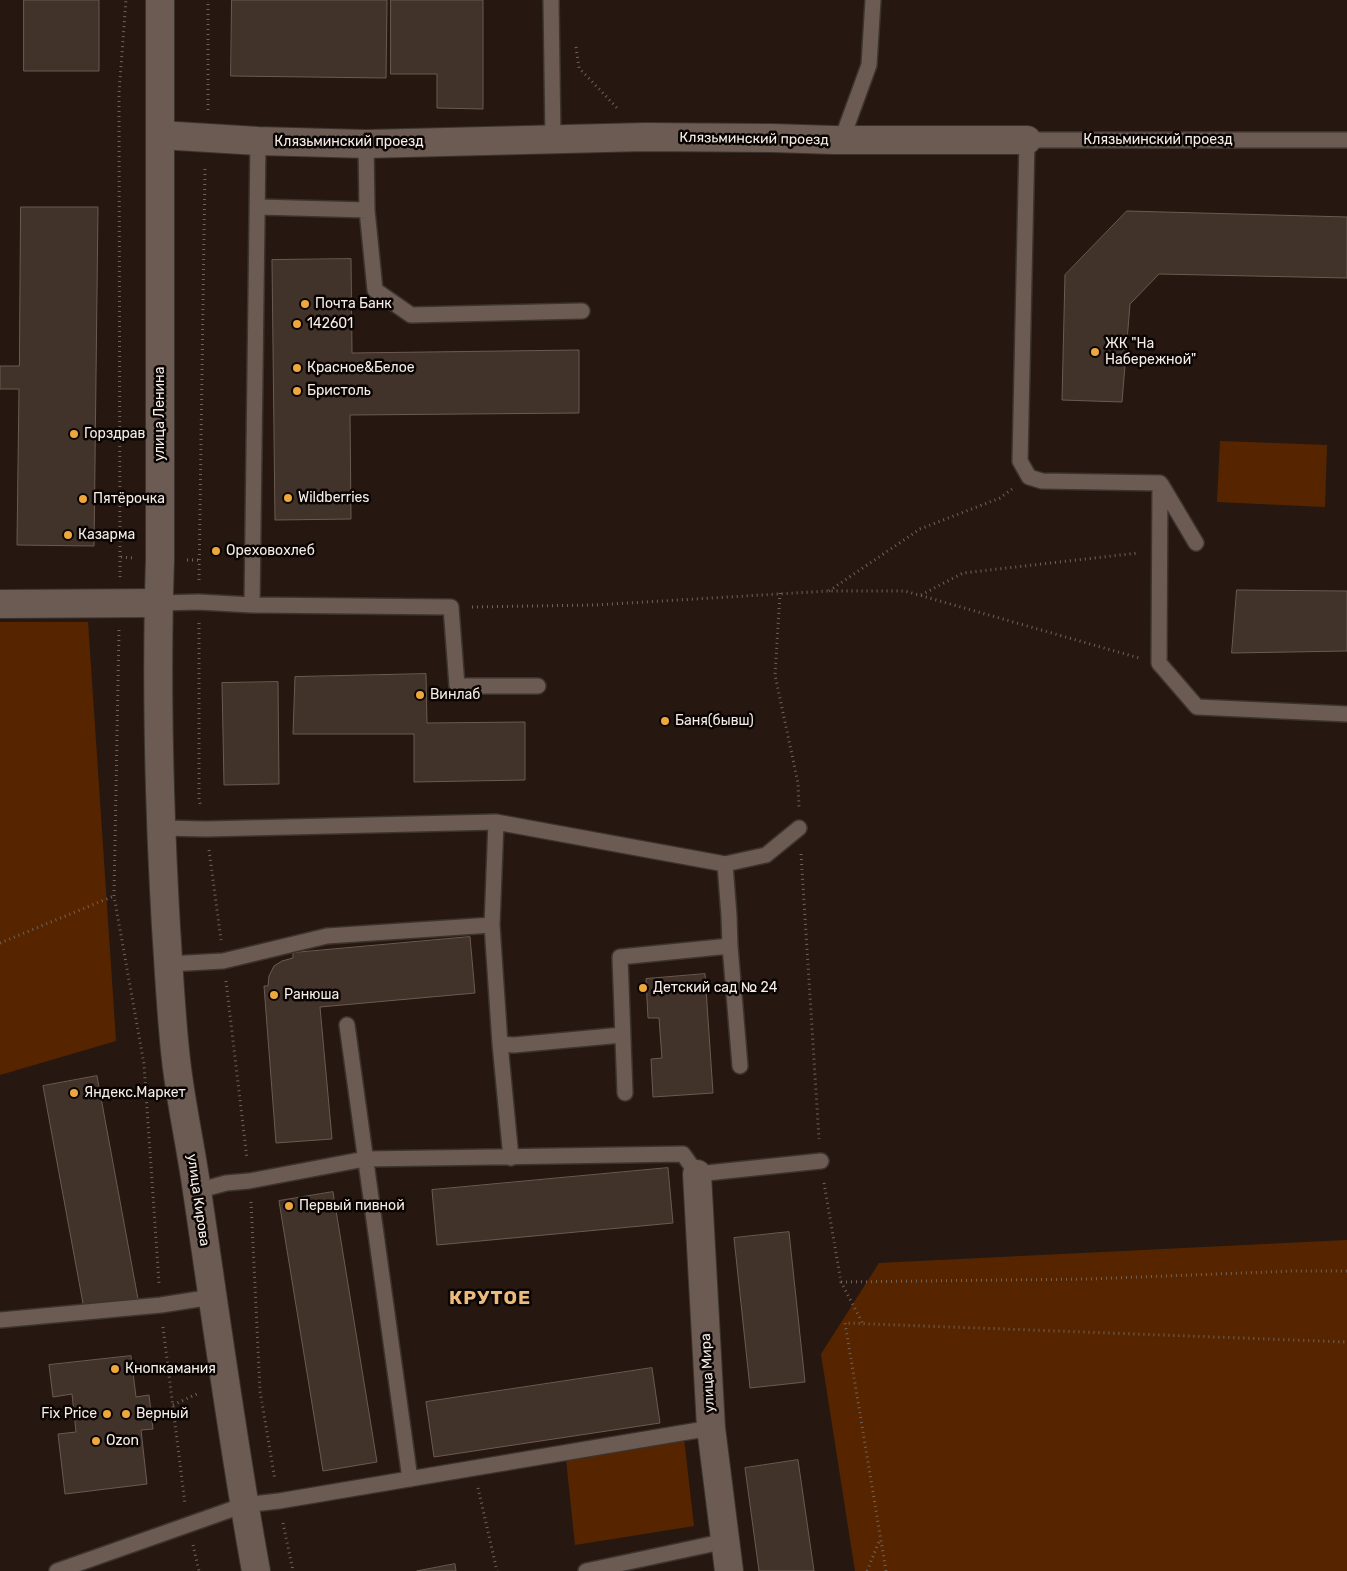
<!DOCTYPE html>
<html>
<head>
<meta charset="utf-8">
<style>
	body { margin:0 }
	canvas { display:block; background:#261810 }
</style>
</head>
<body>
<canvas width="1347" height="1571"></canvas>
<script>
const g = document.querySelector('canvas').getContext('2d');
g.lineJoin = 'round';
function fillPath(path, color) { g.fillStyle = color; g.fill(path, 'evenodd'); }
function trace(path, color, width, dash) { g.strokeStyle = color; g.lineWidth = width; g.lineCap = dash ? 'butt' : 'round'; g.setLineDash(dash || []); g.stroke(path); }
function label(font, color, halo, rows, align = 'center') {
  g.font = font + ' Rubik,sans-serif'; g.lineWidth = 5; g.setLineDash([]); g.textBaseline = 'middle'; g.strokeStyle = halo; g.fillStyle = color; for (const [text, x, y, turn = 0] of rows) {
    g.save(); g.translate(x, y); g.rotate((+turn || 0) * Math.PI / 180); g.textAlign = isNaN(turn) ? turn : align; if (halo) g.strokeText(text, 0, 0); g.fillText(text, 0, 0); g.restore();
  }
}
fillPath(new Path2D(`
	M 1220,441 L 1327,445 L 1325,507 L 1217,502 Z
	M 0,622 L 88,622 L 116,1041 L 0,1075 Z
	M 1347,1240 L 1347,1571 L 855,1571 L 821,1354 L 879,1263 Z
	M 684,1439 L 694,1526 L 575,1545 L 566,1459 Z`), '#562500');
const building = new Path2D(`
	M 24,0 L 99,0 L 99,71 L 24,71 Z
	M 232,0 L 387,0 L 386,78 L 231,76 Z
	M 391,0 L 483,0 L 483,109 L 437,108 L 437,74 L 391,74 Z
	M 21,207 L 98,207 L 94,546 L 17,545 L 19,389 L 0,389 L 0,366 L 19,366 Z
	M 1127,211 L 1347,217 L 1347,278 L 1159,274 L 1130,304 L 1122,402 L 1062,400 L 1065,275 Z
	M 351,259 L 352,353 L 579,350 L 579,413 L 350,415 L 351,519 L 275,520 L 272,260 Z
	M 1237,590 L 1347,591 L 1347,651 L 1232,653 Z
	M 426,674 L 427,723 L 525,722 L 525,780 L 414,782 L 414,734 L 293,734 L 295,677 Z
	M 278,682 L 279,784 L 224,785 L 222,683 Z
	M 470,937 L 475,993 L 320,1007 L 332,1139 L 276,1143 L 264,986 L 268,986 L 269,976 L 274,966 L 282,961 L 293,958 L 293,953 Z
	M 705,974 L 713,1093 L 653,1097 L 651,1059 L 662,1058 L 659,1018 L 648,1018 L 646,979 Z
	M 97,1076 L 138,1299 L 84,1309 L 43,1086 Z
	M 668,1168 L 673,1223 L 437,1245 L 432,1190 Z
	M 333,1192 L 377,1462 L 323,1471 L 279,1201 Z
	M 789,1232 L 805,1382 L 750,1388 L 734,1238 Z
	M 131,1356 L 136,1397 L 149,1395 L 153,1429 L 141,1430 L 147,1484 L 65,1494 L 58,1434 L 76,1432 L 72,1394 L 53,1397 L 49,1365 Z
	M 652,1368 L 660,1423 L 434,1457 L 426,1402 Z
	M 798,1460 L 814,1571 L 759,1571 L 745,1468 Z
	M 455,1564 L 456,1571 L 417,1571 Z`);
fillPath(building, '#41322a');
trace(building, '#6b5a51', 1);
const service = new Path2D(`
	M 551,0 L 553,140
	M 842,139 L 869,65 L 873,0
	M 1347,140 L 1027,140 L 1020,461 L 1029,477 L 1042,481 L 1160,483 L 1159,663 L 1197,707 L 1347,714
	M 366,144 L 367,210 L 375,290 L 411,315 L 582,311
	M 258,207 L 367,210
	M 1161,484 L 1196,543
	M 159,603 L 199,602 L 252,605 L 451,607 L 457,686 L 538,686
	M 252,605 L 258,141
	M 496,822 L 492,925 L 500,1044 L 511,1158
	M 160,828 L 206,829 L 496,822 L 725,864 L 766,855 L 799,828
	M 725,864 L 729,916 L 730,946 L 740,1066
	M 169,964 L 223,961 L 327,936 L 492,925
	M 347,1025 L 410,1479
	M 500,1044 L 514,1045 L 622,1035
	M 625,1093 L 620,957 L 730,946
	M 197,1191 L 226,1183 L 249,1181 L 365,1159 L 683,1154 L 697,1174 L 821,1161
	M 0,1320 L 161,1305 L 212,1297
	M 57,1571 L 244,1505 L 279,1501 L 711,1428
	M 586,1571 L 726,1541`);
const minor = new Path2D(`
	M 160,135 L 258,141 L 366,144 L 645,137 L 772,138 L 834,140 L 1027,140
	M 0,604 L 159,603
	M 697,1174 L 711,1428 L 729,1571`);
const tertiary = new Path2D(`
	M 160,0 L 160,559 C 156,681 159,805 166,927 C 169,971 171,1016 176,1060 C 181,1104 191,1148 197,1191 C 216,1318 233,1445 256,1571`);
trace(service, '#3c332f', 18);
trace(minor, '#3c332f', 30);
trace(tertiary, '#3c332f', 30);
trace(new Path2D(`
	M 576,47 L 579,68 L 619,110
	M 208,110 L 208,0
	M 121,557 L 133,558
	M 187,560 L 199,560
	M 120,577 L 119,93 L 126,0
	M 199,580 L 205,166
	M 829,591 L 920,529 L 1000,498 L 1012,489
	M 780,593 L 775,675 L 798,783 L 799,807
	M 921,595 L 963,573 L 1138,553
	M 472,607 L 595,605 L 828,591 L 905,591 L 1139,658
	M 199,623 L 199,800 L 201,807
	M 119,630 L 114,896 L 144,1064 L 159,1283
	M 209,850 L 221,940
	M 801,854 L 819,1139
	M 0,943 L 114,896
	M 226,981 L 247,1159
	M 824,1183 L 841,1282 L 863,1324
	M 251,1202 L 260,1391 L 275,1480
	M 841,1282 L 1089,1279 L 1293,1271 L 1347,1271
	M 163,1327 L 185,1504
	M 173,1405 L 199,1393
	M 151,1412 L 173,1409
	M 478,1488 L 497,1571
	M 283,1523 L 293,1571
	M 193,1545 L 199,1571
	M 867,1571 L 880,1539
	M 886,1571 L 845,1323 L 1347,1342`), '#6f635c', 3, [1, 4]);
trace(service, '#6b5b52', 15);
trace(minor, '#6b5b52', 28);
trace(tertiary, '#6b5b52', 28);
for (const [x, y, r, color] of [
	[305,304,5,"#eea73d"],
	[297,324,5,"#eea73d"],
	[1095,352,5,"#eea73d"],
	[297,368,5,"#eea73d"],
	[297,391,5,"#eea73d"],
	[74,434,5,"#eea73d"],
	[288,498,5,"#eea73d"],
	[83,499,5,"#eea73d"],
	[68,535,5,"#eea73d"],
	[216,551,5,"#eea73d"],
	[420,695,5,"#eea73d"],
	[665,721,5,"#eea73d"],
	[643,988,5,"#eea73d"],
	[274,995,5,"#eea73d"],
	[74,1093,5,"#eea73d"],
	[289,1206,5,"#eea73d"],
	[115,1369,5,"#eea73d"],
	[107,1414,5,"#eea73d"],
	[126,1414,5,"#eea73d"],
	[96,1441,5,"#eea73d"]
]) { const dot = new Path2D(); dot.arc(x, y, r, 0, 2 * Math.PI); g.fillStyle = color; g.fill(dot); trace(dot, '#0a0503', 2); }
label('14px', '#f6ede7', '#0a0503', [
	["Клязьминский проезд",754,139,1],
	["Клязьминский проезд",1158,140],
	["Клязьминский проезд",349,142],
	["улица Ленина",160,414,-90],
	["улица Кирова",198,1200,82],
	["улица Мира",708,1373,-93]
]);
label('14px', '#f6ede7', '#0a0503', [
	["Почта Банк",315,304],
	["142601",307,324],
	["ЖК \"На",1105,344],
	["Набережной\"",1105,360],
	["Красное&Белое",307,368],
	["Бристоль",307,391],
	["Горздрав",84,434],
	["Wildberries",298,498],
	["Пятёрочка",93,499],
	["Казарма",78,535],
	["Ореховохлеб",226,551],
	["Винлаб",430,695],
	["Баня(бывш)",675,721],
	["Детский сад № 24",653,988],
	["Ранюша",284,995],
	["Яндекс.Маркет",84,1093],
	["Первый пивной",299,1206],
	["Кнопкамания",125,1369],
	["Fix Price",97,1414,"right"],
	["Верный",136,1414],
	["Ozon",106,1441]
], 'left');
g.letterSpacing = '1px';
label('bold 19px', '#ecba7a', '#0a0503', [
	["КРУТОЕ",490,1299]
]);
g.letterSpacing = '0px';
</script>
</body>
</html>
